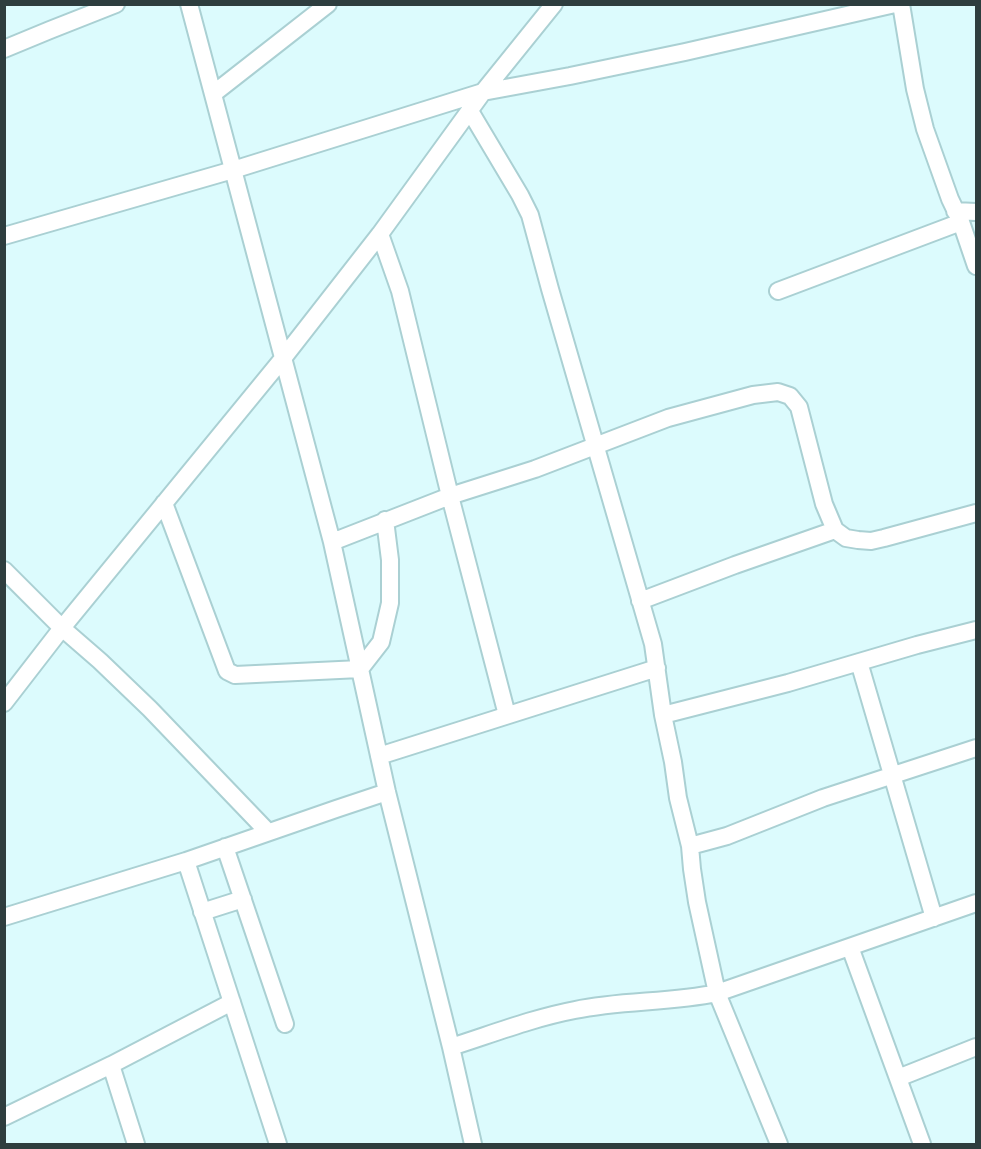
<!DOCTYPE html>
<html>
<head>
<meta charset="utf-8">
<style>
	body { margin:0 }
	#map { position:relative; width:981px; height:1149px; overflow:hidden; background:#dcfbfd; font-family:"Public Sans",sans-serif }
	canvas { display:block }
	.frame { position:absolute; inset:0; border:6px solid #2e3d3e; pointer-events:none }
</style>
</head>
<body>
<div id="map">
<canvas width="981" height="1149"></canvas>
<div class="frame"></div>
</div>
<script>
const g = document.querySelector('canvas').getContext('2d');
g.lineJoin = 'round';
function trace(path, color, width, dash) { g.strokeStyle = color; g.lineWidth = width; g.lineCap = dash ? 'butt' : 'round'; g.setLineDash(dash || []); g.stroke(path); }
const minor = new Path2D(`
	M 189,4 L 332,542 L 387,792 L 451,1047 L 473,1144
	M 901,4 L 915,89 L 925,129 L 950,199 L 961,222 L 976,266
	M 4,49 L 50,30 L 116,4
	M 213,94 L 328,4
	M 470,111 L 520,195 L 530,215 L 550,289 L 653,644 L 663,715 L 673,762 L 678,798 L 690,846 L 692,869 L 697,902 L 717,993 L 779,1144
	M 955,211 L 976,212
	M 380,234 L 400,291 L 450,496 L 507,715
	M 4,236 L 233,170 L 483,92 L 570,76 L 685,52 L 895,4
	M 778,291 L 961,222
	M 164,503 L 227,671 L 235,675 L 360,669 L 381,642 L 390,603 L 390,560 L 385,520
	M 332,542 L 450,496 L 535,469 L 668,418 L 753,395 L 778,392 L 790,396 L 799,407 L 824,504 L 835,530 L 846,538 L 858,540 L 871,541 L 884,538 L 976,513
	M 4,570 L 62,628 L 100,661 L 150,709 L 268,832
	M 640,601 L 735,565 L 835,530
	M 859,662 L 934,918
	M 4,703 L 62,628 L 284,357 L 380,234 L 483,92 L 554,4
	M 663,715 L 788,683 L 917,645 L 976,630
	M 379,756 L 657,668
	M 690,846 L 727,836 L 823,798 L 976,748
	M 225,847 L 285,1024
	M 186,861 L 278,1144
	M 202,912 L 243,899
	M 4,917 L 186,861 L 336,809 L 387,792
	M 850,947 L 922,1144
	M 451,1047 C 492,1034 533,1018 575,1010 C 622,1000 670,1003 717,993 L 976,903
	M 111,1065 L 136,1144
	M 898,1078 L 976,1047
	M 4,1117 L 111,1065 L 232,1002`);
trace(minor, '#aad0d3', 20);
trace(minor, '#fff', 16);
</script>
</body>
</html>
